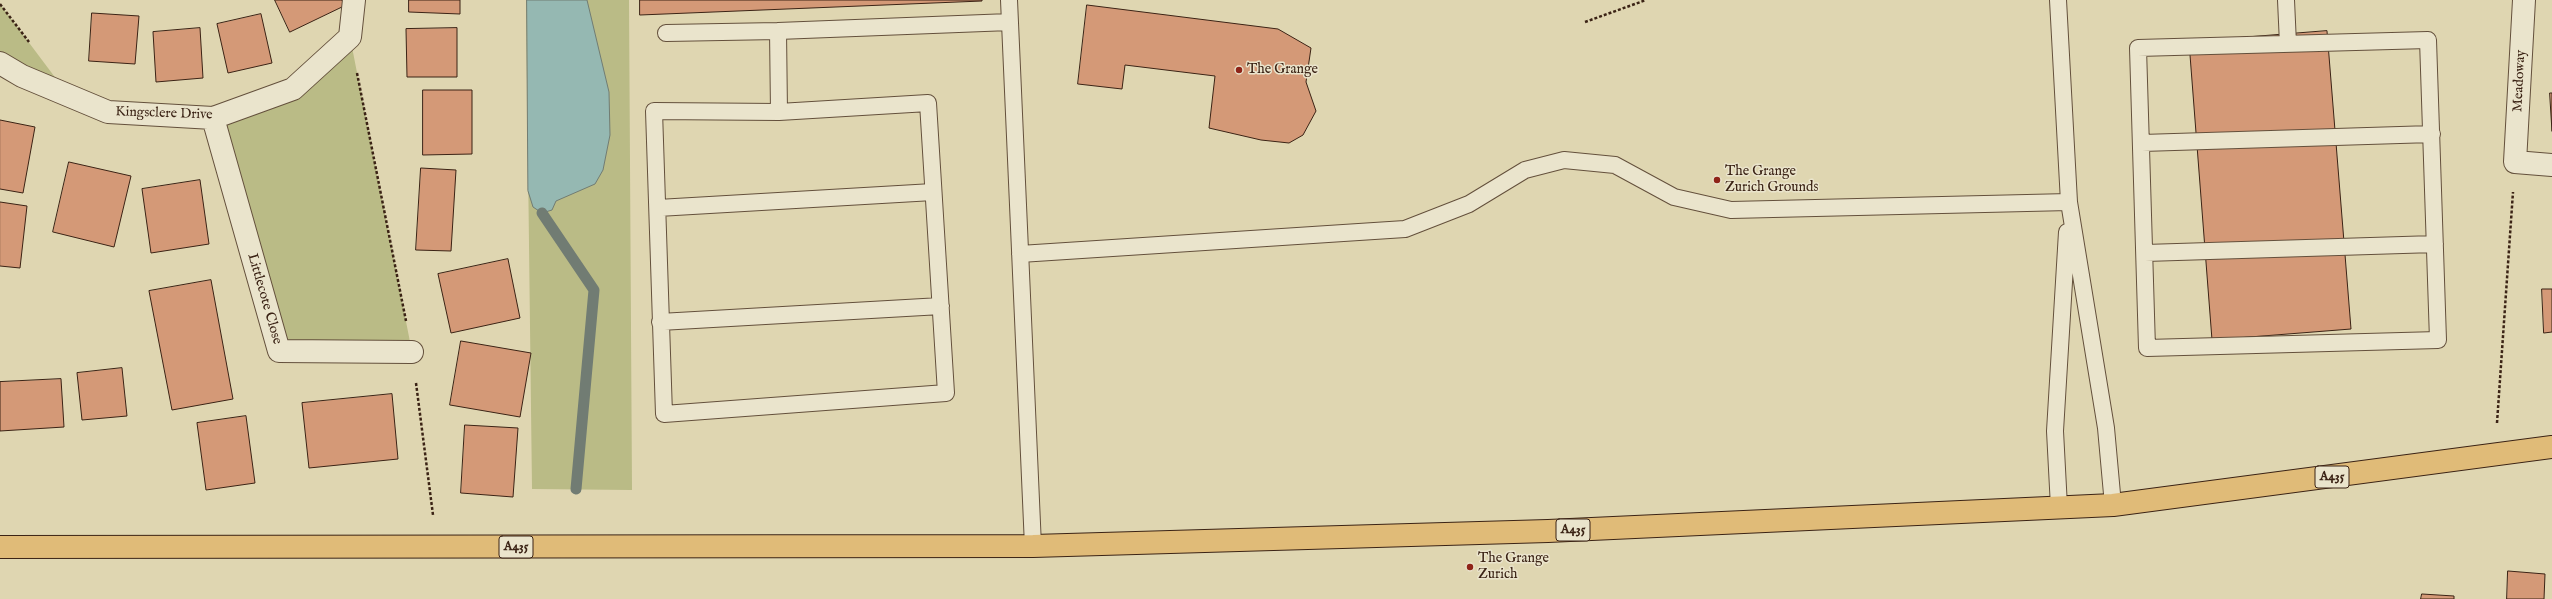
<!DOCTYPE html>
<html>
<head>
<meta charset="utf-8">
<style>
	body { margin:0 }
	canvas { display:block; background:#dfd6b1 }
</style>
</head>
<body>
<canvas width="2552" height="599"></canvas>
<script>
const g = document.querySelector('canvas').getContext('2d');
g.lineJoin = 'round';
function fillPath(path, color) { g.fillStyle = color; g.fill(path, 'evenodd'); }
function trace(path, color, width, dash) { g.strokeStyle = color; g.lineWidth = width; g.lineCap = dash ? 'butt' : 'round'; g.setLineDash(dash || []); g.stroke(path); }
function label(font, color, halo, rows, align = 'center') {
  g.font = font + ' "IM FELL English",serif'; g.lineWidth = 3; g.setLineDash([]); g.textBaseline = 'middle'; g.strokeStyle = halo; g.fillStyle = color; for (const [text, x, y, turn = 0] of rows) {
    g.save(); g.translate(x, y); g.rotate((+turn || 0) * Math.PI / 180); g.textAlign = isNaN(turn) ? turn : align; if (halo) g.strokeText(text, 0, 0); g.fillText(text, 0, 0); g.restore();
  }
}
fillPath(new Path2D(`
	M 526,0 L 629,0 L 632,490 L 532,489 Z
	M 0,4 L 69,96 L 0,63 Z
	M 350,37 L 412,352 L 279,351 L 213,118 L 293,89 Z`), '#babb86');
const water = new Path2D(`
	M 527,0 L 587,0 L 609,92 L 610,135 L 603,170 L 595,184 L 556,201 L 552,210 L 542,213 L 533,207 L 528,191 Z`);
fillPath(water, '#95b8b2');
trace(water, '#717c73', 1);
trace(new Path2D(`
	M 542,213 L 594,290 L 576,489`), '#717c73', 11);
const building = new Path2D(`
	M 275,0 L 342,0 L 344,6 L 290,32 Z
	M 409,0 L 460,0 L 460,14 L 409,12 Z
	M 640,0 L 982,0 L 982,1 L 640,15 Z
	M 1087,5 L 1278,29 L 1311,48 L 1306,82 L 1316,111 L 1303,135 L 1289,143 L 1261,140 L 1209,128 L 1215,76 L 1125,65 L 1122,89 L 1078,84 Z
	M 92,13 L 139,16 L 135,64 L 89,61 Z
	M 261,14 L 272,63 L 228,73 L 217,24 Z
	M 200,28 L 203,78 L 156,82 L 153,32 Z
	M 457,28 L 457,77 L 407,77 L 406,29 Z
	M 2327,31 L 2351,329 L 2212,340 L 2189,42 Z
	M 423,90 L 472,90 L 472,154 L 423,155 Z
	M 2550,93 L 2552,93 L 2552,131 Z
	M 0,120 L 35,127 L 23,193 L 0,189 Z
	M 69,162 L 131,176 L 114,247 L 53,232 Z
	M 421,168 L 456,170 L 451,251 L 416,250 Z
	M 200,180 L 209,244 L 151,253 L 142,189 Z
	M 0,202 L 27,206 L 20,268 L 0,266 Z
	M 508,259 L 520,318 L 451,333 L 438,274 Z
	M 211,280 L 233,399 L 172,410 L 149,291 Z
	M 2542,289 L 2552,289 L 2552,332 L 2544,333 Z
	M 461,341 L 531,353 L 520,417 L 450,405 Z
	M 122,368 L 127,416 L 82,420 L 77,373 Z
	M 61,379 L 64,427 L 0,431 L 0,382 Z
	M 392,394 L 398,459 L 309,468 L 302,403 Z
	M 246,416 L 255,483 L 206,490 L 197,423 Z
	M 465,425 L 518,428 L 513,497 L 461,493 Z
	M 2508,571 L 2545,574 L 2544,599 L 2507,599 Z
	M 2422,594 L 2454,596 L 2454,599 L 2421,599 Z`);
fillPath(building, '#d49977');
trace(building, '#3b2315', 1);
const service = new Path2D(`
	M 1009,0 L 1033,546
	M 2058,0 L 2069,202 L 2106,428 L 2113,505
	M 2286,0 L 2288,44
	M 666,33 L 778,31
	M 2428,40 L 2438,340 L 2147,348 L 2138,48 Z
	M 779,112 L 654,111 L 664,414 L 946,393 L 928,103 L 779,112 L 778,31 L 1010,22
	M 2142,143 L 2432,134
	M 658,208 L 933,192
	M 2145,253 L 2435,244
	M 1020,254 L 1405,229 L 1469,204 L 1525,170 L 1564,160 L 1615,165 L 1674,197 L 1731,210 L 2069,202
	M 660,322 L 941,306
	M 2059,507 L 2055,431 L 2067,232`);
const minor = new Path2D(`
	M 2524,0 L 2515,162 L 2552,165
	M 0,63 L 22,76 L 108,112 L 213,118 L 293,89 L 350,37 L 354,0
	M 213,118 L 279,351 L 412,352`);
const primary = new Path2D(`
	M 0,547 L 1033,546 L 1548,531 L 2113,505 L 2552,447`);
trace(service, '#64503c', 18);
trace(minor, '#64503c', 24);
trace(primary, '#3b2315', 24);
trace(new Path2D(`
	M 0,4 L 29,42
	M 1585,22 L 1646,0
	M 357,73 L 406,321
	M 416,383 L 433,515
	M 2497,423 L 2513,192`), '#3b2315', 2.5, [3, 2]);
trace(service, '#eae4cc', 16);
trace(minor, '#eae4cc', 22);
trace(primary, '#e0bb78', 22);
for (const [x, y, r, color] of [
	[1239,70,4,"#8f2418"],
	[1717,180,4,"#8f2418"],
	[1470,567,4,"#8f2418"]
]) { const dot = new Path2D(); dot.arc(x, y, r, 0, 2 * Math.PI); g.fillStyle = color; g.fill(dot); trace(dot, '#eae4cc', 1.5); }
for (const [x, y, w] of [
	[2332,477,34],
	[1573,530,34],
	[516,547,34]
]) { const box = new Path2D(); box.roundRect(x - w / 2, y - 11, w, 22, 3); g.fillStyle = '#eae4cc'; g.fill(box); trace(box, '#3b2315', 1); }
label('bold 13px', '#3b2315', null, [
	["A435",2332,477],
	["A435",1573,530],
	["A435",516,547]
]);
label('14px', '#3b2315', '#eae4cc', [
	["The Grange",1247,70],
	["The Grange",1725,172],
	["Zurich Grounds",1725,188],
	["The Grange",1478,559],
	["Zurich",1478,575]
], 'left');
label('14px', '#3b2315', '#eae4cc', [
	["Meadoway",2520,81,-87],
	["Kingsclere Drive",164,114,2],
	["Littlecote Close",264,299,74]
]);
</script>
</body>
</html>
